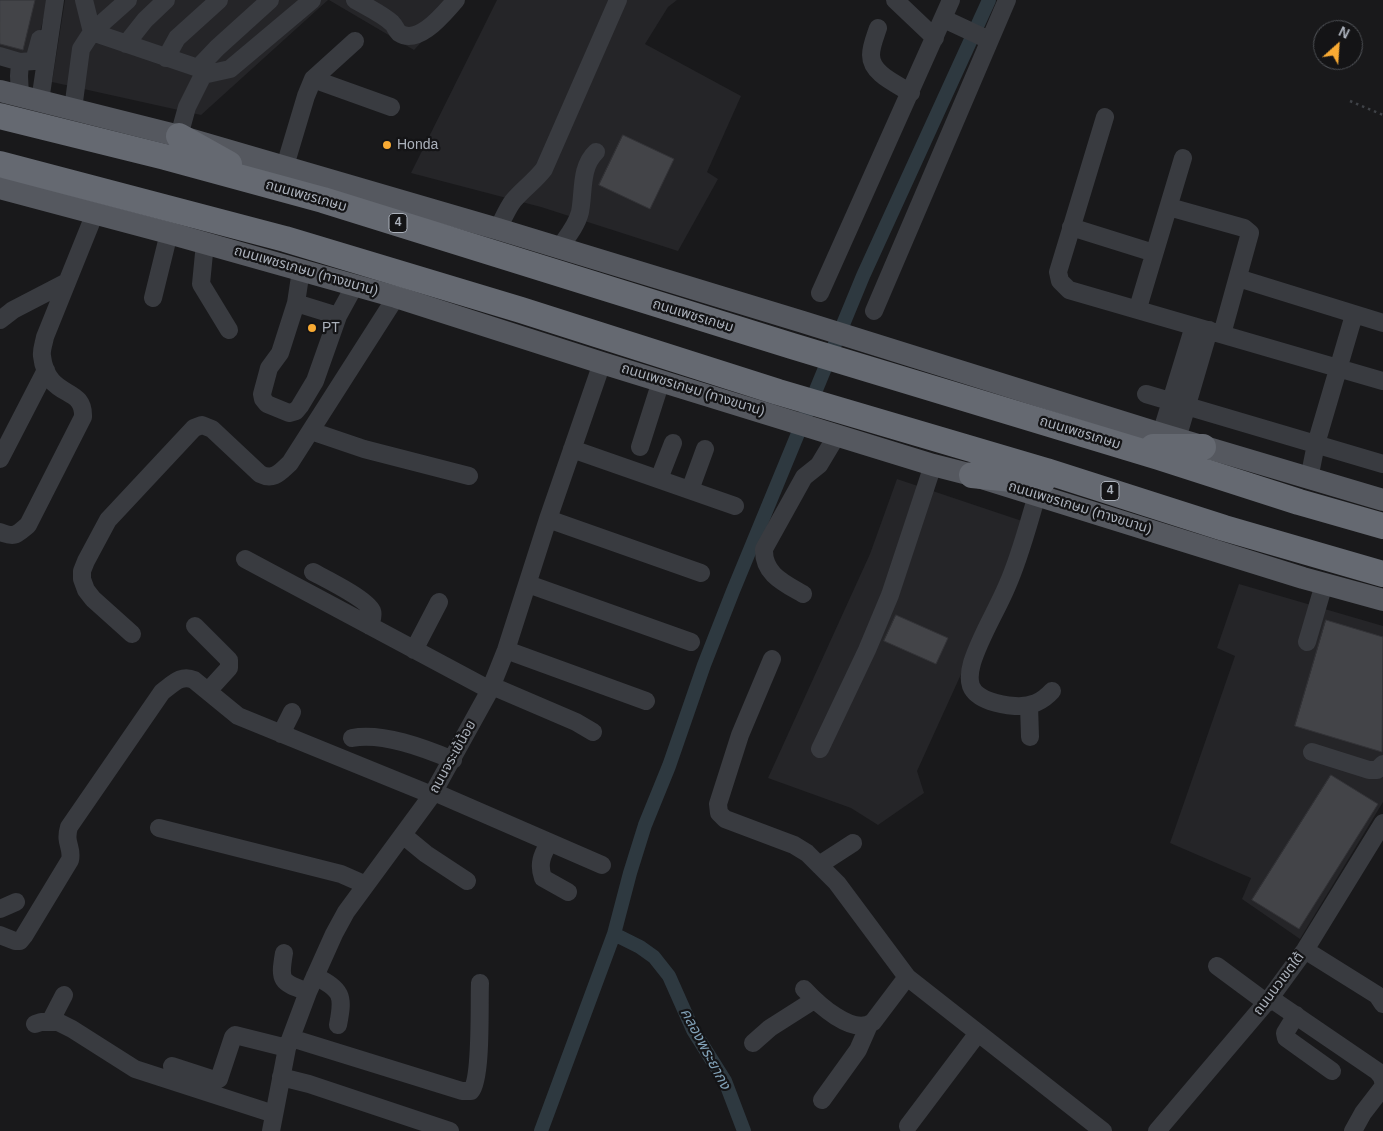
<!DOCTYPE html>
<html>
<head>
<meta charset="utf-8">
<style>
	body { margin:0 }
	#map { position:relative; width:1383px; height:1131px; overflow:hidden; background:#19191b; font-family:Helvetica,sans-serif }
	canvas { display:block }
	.north { position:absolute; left:1313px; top:20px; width:50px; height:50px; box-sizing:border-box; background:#141416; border:1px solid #505358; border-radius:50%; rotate:26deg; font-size:14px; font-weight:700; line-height:20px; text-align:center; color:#abb1bb }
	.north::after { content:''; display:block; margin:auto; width:18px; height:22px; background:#f8aa33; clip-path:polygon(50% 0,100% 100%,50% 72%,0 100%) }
</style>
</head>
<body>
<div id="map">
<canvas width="1383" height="1131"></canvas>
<div class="north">N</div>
</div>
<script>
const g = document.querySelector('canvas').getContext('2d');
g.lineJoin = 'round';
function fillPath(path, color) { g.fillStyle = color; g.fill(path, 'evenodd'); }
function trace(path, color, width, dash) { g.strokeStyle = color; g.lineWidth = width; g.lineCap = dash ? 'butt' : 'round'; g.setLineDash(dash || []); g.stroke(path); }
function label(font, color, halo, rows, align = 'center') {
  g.font = font + ' Helvetica,"Noto Sans Thai",sans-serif'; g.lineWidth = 4.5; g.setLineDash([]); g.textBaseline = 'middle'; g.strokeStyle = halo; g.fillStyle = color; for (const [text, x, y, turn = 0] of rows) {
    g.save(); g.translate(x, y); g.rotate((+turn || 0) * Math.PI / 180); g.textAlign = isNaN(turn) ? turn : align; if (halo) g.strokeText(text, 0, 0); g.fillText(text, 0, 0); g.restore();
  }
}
fillPath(new Path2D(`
	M 0,0 L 48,0 L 31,68 L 0,61 Z
	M 65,0 L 328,0 L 201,115 L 52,82 Z
	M 329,0 L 461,0 L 414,50 Z
	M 497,0 L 677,0 L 668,7 L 645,44 L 741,96 L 707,172 L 718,179 L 678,251 L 541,207 L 411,173 Z
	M 897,479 L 1022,521 L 1008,571 L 917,771 L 924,793 L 878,825 L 851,808 L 768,778 L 870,554 Z
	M 1239,584 L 1383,626 L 1383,802 L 1300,939 L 1242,899 L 1251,878 L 1170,843 L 1235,656 L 1217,648 Z`), '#252528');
trace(new Path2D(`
	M 614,934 L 640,947 L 654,957 L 669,976 L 693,1030 L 725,1081 L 744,1131
	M 541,1131 L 614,934 L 630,873 L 645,825 L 669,766 L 704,665 L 733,591 L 863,276 L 989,0`), '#2e3940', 14);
const building = new Path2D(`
	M 0,0 L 35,0 L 23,50 L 0,44 Z
	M 623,135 L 674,159 L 650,209 L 599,185 Z
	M 896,615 L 948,638 L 936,664 L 884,641 Z
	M 1326,620 L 1383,637 L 1382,752 L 1295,726 Z
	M 1331,775 L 1378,804 L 1299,929 L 1252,900 Z`);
fillPath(building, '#434448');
trace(building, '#333337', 1);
trace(new Path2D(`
	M 1350,101 L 1383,115`), '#3f4247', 2.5, [2.5, 4]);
trace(new Path2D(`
	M 84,0 L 92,32
	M 355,0 C 367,7 382,14 392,23 C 395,26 396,30 399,33 C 419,46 444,13 456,0
	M 895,0 L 935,38
	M 944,19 L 989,40
	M 878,28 C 875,37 871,46 871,55 C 871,74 897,84 911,93
	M 92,32 L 198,68 L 203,75
	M 126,44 L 145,20 L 166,0
	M 0,56 L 20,62 L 19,76 L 20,96
	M 166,58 L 177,38 L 219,0
	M 20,62 L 34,61 L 40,39
	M 198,68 L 217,48 L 270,0
	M 313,79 L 391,107
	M 40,101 L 55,0
	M 73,109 L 81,49 L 92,32 L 128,0
	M 1105,117 L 1058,272 L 1060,281 L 1069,290 L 1383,381
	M 179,136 L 187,107 L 203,75 L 230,69 L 312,0
	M 285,166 L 306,96 L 313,79 L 355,41
	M 1169,207 L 1244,228 L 1250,233 L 1222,334
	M 1071,227 L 1154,253
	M 498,229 C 503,219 507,209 513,201 C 523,189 535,181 544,169 L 618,0
	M 205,243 L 201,284 L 229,330
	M 560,247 C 567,237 577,225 580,212 C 584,192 580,167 596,152
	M 301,270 L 296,303 L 280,353 L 269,368 L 262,394 L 263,399 L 267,404 L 289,413 L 296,411 L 300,406 L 315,381 L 338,316 L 355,285
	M 1238,278 L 1383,323
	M 820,293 L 951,0
	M 153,298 L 169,233
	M 296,303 L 338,316
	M 1138,308 L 1183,158
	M 874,311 L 1007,0
	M 0,320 L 13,310 L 67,282
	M 1146,394 L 1383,464
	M 311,431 L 364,449 L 469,476
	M 1161,434 L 1194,326
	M 1177,439 L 1209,330
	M 640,447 L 661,381
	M 572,449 L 735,506
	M 0,459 L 46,370
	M 659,479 L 673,443
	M 1309,479 L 1316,444 L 1354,315
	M 690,490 L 705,449
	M 1037,495 C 1028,525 1020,557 1007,586 C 996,612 980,637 972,663 C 970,670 969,680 971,686 C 977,701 1002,705 1015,706 C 1031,707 1042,702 1052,691
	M 548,519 L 701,573
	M 0,532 C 15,538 16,535 28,525 L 83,417 C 84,393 65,396 52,381 C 47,375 43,365 42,356 C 41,350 44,343 45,337 L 95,213
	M 245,559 L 490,690
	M 313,572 C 326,579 367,599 372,611 C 374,616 371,621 370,626
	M 528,584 L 691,642
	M 803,594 C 784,583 763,574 764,549 L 804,477 L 819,465 L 837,435
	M 195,626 L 229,660 L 229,668 L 208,691
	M 132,634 L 93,599 L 86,590 L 82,579 L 82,571 L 86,561 L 108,520 L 194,428 L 202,425 L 212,429 L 260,474 C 274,481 280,472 290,463 L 396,297
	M 1307,642 L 1324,584
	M 414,650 L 439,602
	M 506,650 L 646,701
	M 772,659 L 740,735 L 718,804 L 719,813 L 725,819 L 794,845 L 807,853 L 837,883 L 907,977 L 1103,1131
	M 492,686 L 576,722 L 593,732
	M 1029,705 L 1030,737
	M 281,734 L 292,712
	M 352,738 C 382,732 424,748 453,760
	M 820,749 L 867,650 L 890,595 L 933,465
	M 1312,752 L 1369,770 L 1377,770 L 1383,764
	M 434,792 L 602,865
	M 159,828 L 341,874 L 366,885
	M 403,835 L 426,854 L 467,881
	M 549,843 C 542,855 538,864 543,878 L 568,892
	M 819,865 L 853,843
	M 0,909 L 16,902
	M 0,935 L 15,941 L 20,941 L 24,936 L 70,860 C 73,847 64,844 69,827 L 162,692 C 173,684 181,674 194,680 L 238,716 L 432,795
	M 1305,950 L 1377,995 L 1383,1004
	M 284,953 C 279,982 281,982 308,992
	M 1217,966 L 1267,1003
	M 315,976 C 342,990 344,995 338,1025
	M 804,989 C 817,1003 853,1037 873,1022 L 907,977
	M 1270,998 L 1377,1071 L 1382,1077 L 1383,1081
	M 1296,1015 L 1285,1033 L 1286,1038 L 1332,1071
	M 50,1022 L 64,995
	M 35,1024 L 41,1022 L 58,1022 L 72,1029 L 135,1069 L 274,1114
	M 291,1038 L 462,1091 L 471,1091 C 482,1078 479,1003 480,983
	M 753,1043 L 770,1028 L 814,1000
	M 172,1066 L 215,1080 L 219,1079 L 233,1037 L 235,1035 L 287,1048
	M 281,1077 L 309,1084 L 450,1131
	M 822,1100 L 858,1050 L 869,1025
	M 908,1126 L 978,1033
	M 271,1131 L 287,1048 L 308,992 L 334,934 L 346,912 L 432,795 L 490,690 L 506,650 L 548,519 L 602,363
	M 1157,1131 L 1270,998 L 1305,950 L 1383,823
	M 1353,1131 L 1363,1113 L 1383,1087`), '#393b40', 18);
trace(new Path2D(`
	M 0,91 L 179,136 L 498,229 L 803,322 L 1161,434 L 1383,500
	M 0,188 L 169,233 L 396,297 L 602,363 L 933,465 L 972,475 L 1303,578 L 1383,600`), '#55585f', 22);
trace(new Path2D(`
	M 0,116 L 165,157 L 323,200 L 792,346 L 1159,457 L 1299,502 L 1383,526
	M 179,136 L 229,164
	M 0,164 L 285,239 L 521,310 L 778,392 L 1046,471 L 1224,528 L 1383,574
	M 1153,447 L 1203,447
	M 972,475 L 1042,482`), '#656971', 26);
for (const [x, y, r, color] of [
	[387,145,5,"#f8aa33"],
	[312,328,5,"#f8aa33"]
]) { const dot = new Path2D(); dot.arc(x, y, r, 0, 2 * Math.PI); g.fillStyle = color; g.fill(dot); trace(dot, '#141416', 2); }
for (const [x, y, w] of [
	[398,223,18],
	[1110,491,18]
]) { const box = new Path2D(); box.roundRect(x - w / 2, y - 9.5, w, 19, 4); g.fillStyle = '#141416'; g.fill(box); trace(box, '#abb1bb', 1); }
label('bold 12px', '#abb1bb', null, [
	["4",398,223],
	["4",1110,491]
]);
label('14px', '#abb1bb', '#141416', [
	["Honda",397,145],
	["PT",322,328]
], 'left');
label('14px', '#abb1bb', '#141416', [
	["ถนนเพชรเกษม",306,196,16],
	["ถนนเพชรเกษม (ทางขนาน)",306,271,16],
	["ถนนเพชรเกษม",693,316,17],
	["ถนนเพชรเกษม (ทางขนาน)",693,390,17],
	["ถนนเพชรเกษม",1080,433,17],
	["ถนนเพชรเกษม (ทางขนาน)",1080,508,17],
	["ถนนจระเข้น้อย",453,757,-61],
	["ถนนนวเขตใต้",1279,984,-53]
]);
label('italic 15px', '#81a1b7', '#141416', [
	["คลองพระยากง",705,1049,62]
]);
</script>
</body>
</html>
